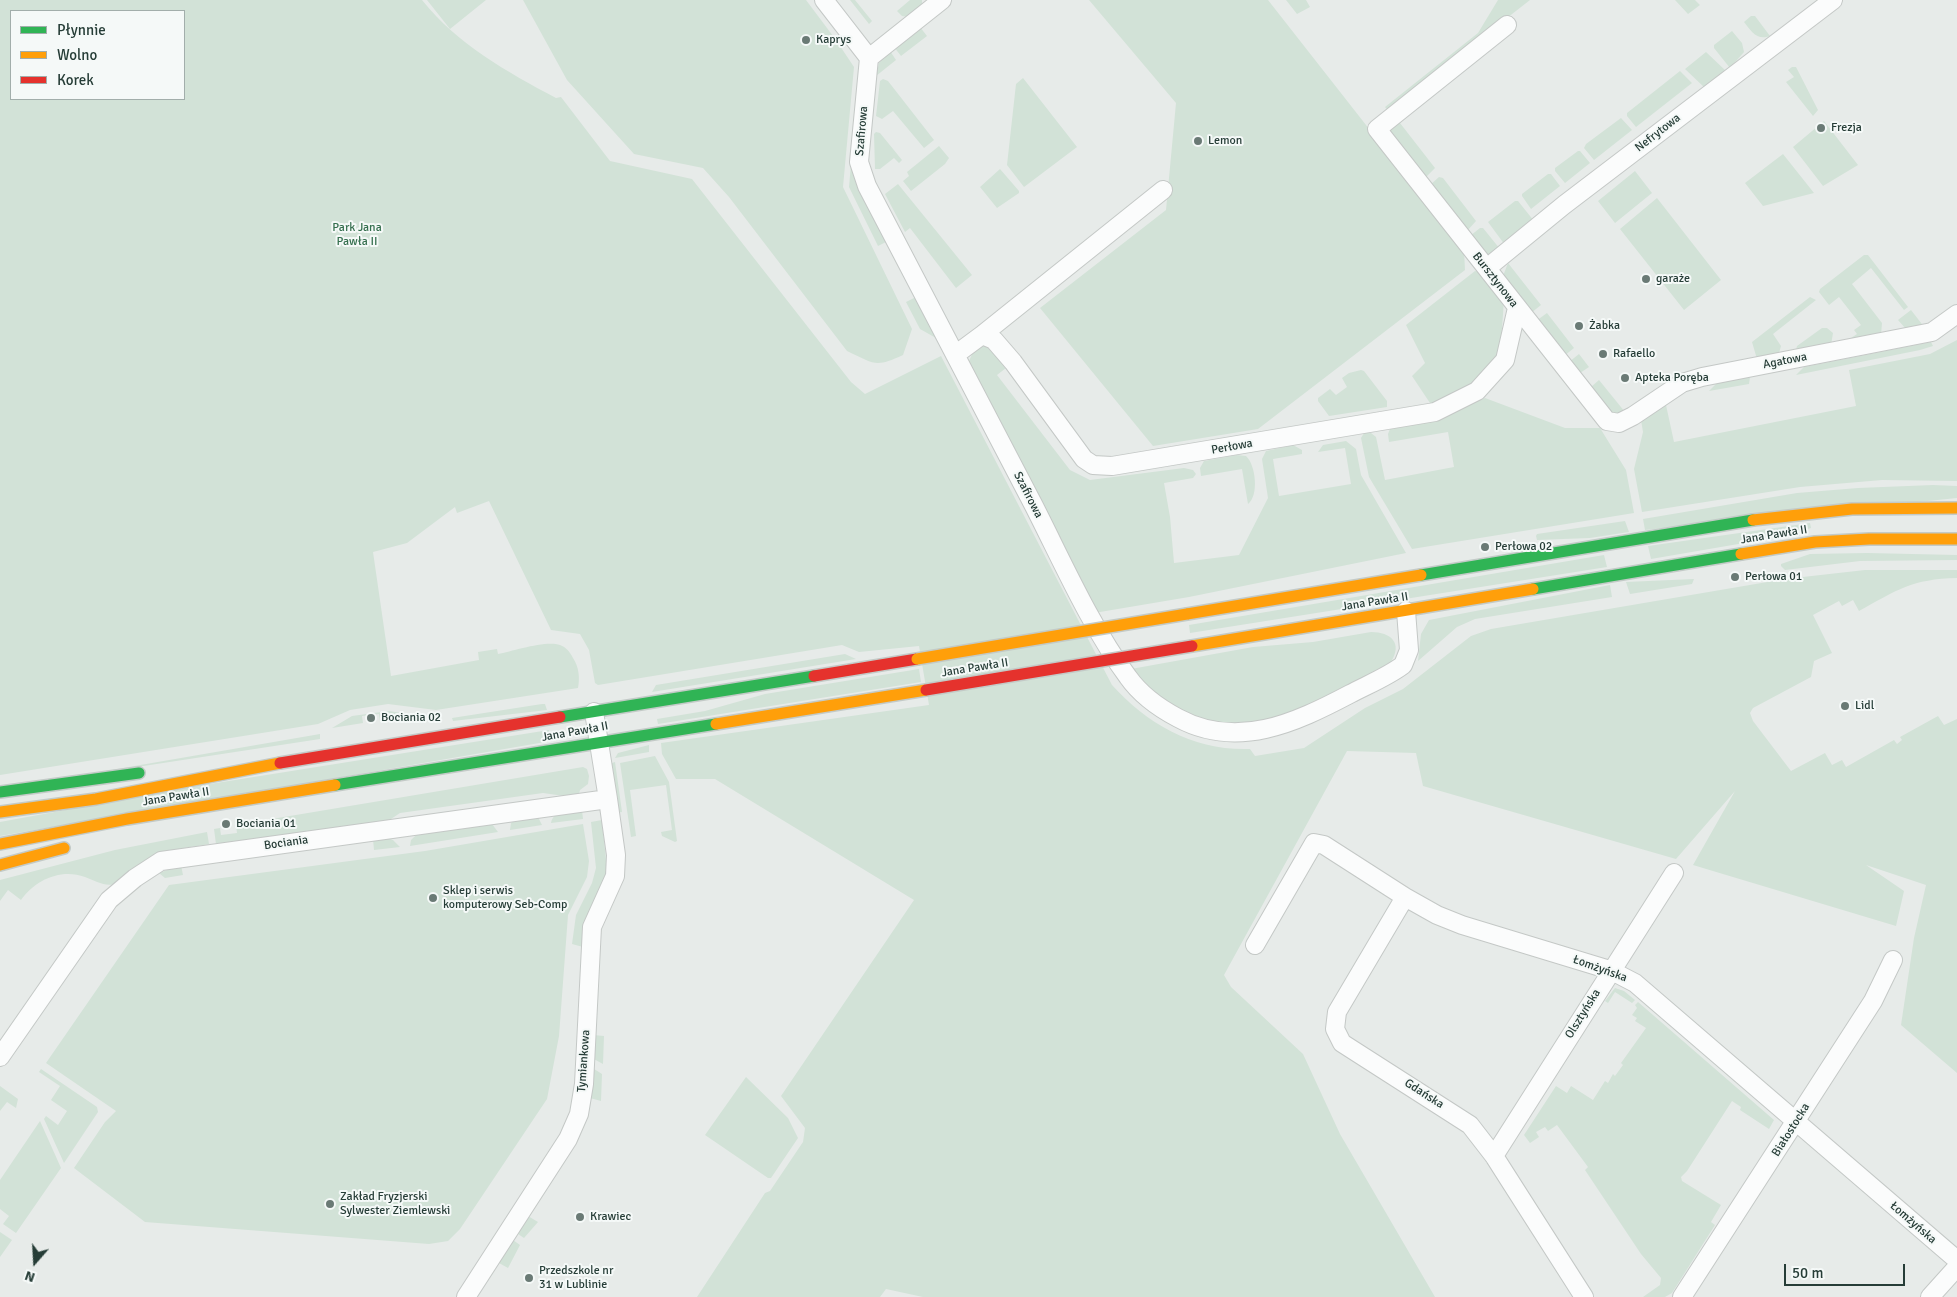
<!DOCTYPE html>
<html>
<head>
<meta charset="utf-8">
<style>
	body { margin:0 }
	#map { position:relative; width:1957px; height:1297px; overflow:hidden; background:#e7ebe9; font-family:Signika,sans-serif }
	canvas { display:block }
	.legend { position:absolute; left:10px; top:10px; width:175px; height:90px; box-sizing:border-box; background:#f5f9f8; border:1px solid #a2aeab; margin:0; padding:6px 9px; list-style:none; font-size:15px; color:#263d37 }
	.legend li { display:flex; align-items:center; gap:10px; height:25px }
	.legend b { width:25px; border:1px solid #a2aeab }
	.north { position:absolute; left:10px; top:1237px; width:50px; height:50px; -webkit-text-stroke:4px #f5f9f8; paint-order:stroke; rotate:199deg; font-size:14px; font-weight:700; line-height:20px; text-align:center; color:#263d37 }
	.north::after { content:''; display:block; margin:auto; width:18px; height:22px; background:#263d37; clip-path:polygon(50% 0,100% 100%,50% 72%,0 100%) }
	.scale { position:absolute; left:1784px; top:1264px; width:121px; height:22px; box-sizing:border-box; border:2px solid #263d37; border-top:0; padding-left:6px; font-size:15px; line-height:18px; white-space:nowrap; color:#263d37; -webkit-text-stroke:4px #f5f9f8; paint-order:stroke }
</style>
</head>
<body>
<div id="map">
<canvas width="1957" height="1297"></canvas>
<ul class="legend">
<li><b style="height:6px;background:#30b455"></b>Płynnie</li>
<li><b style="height:6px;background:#ff9f0a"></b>Wolno</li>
<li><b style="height:6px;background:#e5322d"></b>Korek</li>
</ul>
<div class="north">N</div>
<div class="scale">50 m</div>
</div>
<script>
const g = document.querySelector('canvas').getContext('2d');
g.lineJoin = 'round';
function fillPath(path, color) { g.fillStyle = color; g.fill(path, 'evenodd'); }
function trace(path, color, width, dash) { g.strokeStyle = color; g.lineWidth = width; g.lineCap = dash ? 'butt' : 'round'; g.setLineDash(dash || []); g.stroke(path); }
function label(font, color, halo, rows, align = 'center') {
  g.font = font + ' Signika,sans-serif'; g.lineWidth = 4; g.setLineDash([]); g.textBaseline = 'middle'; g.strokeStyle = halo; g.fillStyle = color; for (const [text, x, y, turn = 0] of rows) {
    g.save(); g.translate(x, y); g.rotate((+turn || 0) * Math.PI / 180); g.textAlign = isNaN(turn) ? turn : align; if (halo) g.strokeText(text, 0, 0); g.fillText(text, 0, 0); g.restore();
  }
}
fillPath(new Path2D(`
	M 0,0 L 422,0 C 457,44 507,72 556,98 L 561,97 L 610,161 L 692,179 L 851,382 L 865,394 L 941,356 L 1112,685 C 1148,725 1195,751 1250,749 L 1255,756 L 1304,748 L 1365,708 L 1403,689 L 1471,636 L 1491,629 L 1785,579 L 1865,570 L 1957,570 L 1957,578 C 1912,579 1897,590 1859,611 L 1853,600 L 1842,606 L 1839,601 L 1813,615 L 1832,653 L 1814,661 L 1811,677 L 1753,708 L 1750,713 L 1753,721 L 1791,771 L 1825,753 L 1832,765 L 1842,760 L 1846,767 L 1894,740 L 1897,744 L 1902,740 L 1900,737 L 1938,716 L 1944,725 L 1957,719 L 1957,1073 L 1901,1025 L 1914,938 L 1926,885 L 1866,865 L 1904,891 L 1896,926 L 1693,865 L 1735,791 L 1676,859 L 1423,786 L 1416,753 L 1347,751 L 1224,975 L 1231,987 L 1303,1054 L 1340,1134 L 1435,1297 L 923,1297 L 886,1289 L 880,1297 L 697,1297 L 765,1193 L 770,1191 L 803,1142 L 805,1128 L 781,1096 L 914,900 L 715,779 L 676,779 L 662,754 L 661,743 L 929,705 L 919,646 L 859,652 L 842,645 L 598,685 L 595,683 L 589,650 L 580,634 L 551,630 L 489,501 L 457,513 L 455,507 L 407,543 L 373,552 L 391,676 L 479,660 L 478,652 L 497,649 L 498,654 C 513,651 546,640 560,645 C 566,647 570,652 573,658 C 579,667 580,678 578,688 L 436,710 L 388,704 L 350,710 L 318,724 L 0,775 ZM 11,11 L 184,11 L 184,99 L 11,99 Z
	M 427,0 L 486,0 L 450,29 Z
	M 523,0 L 806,0 L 836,40 L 854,67 L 843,187 L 912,329 L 903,355 C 875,368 875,364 847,351 L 729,197 L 703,168 L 634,154 L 567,80 Z
	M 850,0 L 855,0 L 872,21 L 869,24 Z
	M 910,0 L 922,0 L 922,6 L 908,17 L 902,16 L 897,11 Z
	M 1089,0 L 1268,0 L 1464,250 L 1465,270 L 1258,429 L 1153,446 L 1040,308 L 1166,210 L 1176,103 Z
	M 1286,0 L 1306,0 L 1310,7 L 1297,14 Z
	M 1498,0 L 1530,0 L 1388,111 L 1385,107 L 1478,33 Z
	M 1675,0 L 1695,0 L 1700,5 L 1688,14 Z
	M 1751,16 L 1755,16 L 1770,36 C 1757,41 1751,31 1744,22 Z
	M 920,27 L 927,36 L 901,56 L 894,47 Z
	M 1732,31 L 1742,43 L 1744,52 L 1730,68 L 1714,48 L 1714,45 Z
	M 890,51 L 896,60 L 876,76 L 879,63 Z
	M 1706,52 L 1726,71 L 1705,88 L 1685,69 Z
	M 1792,67 L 1796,67 L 1818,110 L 1813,116 L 1786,82 L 1794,77 L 1788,70 Z
	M 1680,71 L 1692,83 L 1636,127 L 1627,116 L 1627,113 Z
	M 1023,78 L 1077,147 L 1024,187 L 1007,165 L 1016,84 Z
	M 883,79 L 888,81 L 934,140 L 924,148 L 893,111 L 882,119 L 876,116 L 880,81 Z
	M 1621,118 L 1632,130 L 1594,160 L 1584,148 L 1586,144 Z
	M 1824,121 L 1858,165 L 1823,186 L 1793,147 Z
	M 1397,122 L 1400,123 L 1435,168 L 1425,178 L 1387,129 Z
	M 876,132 L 880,133 L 902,160 L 899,163 L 894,158 L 880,169 L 875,169 L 874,134 Z
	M 939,146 L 949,158 L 945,164 L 911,191 L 903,181 L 909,176 L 907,172 Z
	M 1578,151 L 1580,151 L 1590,163 L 1565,183 L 1555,171 L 1555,168 Z
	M 852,152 L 888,241 L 878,246 L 849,187 Z
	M 1783,154 L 1814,193 L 1763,206 L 1745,183 Z
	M 1000,169 L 1019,191 L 1019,193 L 997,208 L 980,187 Z
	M 1635,171 L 1652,193 L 1615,223 L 1598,201 Z
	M 1548,174 L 1551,174 L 1560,186 L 1531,209 L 1522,196 L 1522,194 Z
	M 1439,177 L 1443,178 L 1476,221 L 1467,231 L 1430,185 Z
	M 898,184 L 972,275 L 956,288 L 910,228 L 905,232 L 885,194 Z
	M 1657,198 L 1721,280 L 1684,310 L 1620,229 Z
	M 1515,201 L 1518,201 L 1534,221 L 1505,245 L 1488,222 Z
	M 1480,228 L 1483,228 L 1500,249 L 1492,254 L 1485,254 L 1470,236 Z
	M 1864,255 L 1868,255 L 1908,307 L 1904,310 L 1871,268 L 1852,284 L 1882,323 L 1881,335 L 1854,340 L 1851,338 L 1857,334 L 1854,330 L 1861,325 L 1839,297 L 1829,305 L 1819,292 L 1820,289 Z
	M 1508,263 L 1541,305 L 1531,313 L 1503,276 Z
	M 1475,271 L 1482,272 L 1504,300 L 1500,357 L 1484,379 L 1432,406 L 1412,376 L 1425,363 L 1406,325 Z
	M 916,297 L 936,338 L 920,329 L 906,302 Z
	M 1810,297 L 1816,300 L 1773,334 L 1781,346 L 1779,353 L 1757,359 L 1752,342 Z
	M 1911,310 L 1925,328 L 1906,329 L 1898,320 Z
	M 1547,313 L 1574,348 L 1564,356 L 1536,321 Z
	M 1822,328 L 1827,328 L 1833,333 L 1831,345 L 1796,350 L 1797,346 Z
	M 1957,340 L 1957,481 L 1882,480 L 1800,487 L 1642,512 L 1634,469 L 1643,432 L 1641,420 L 1663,406 L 1666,405 L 1674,442 L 1856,406 L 1849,370 L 1930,354 Z
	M 1931,342 L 1933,346 L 1920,350 L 1796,375 L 1804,367 Z
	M 984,346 L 993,351 L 1006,368 L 997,375 L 1070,470 L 1090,480 L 1184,468 L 1193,470 L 1196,474 L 1193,478 L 1164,483 L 1170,517 L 1174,563 L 1239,555 L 1268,498 L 1262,459 L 1266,451 L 1293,445 L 1302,450 L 1302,454 L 1273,459 L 1279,496 L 1351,484 L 1345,448 L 1318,452 L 1323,445 L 1346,441 L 1356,449 L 1361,475 L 1406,553 L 1189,597 L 1094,613 L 970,367 L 969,361 L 974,350 Z
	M 1579,354 L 1589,367 L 1580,373 L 1591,387 L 1599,380 L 1625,412 L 1612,416 L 1569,362 Z
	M 1361,370 L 1364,371 L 1387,401 L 1387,407 L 1329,416 L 1318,401 L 1318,398 L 1330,389 L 1336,395 L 1347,387 L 1342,378 L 1349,373 Z
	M 1750,377 L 1749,384 L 1709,391 L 1717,383 Z
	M 1485,398 L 1565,428 L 1600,428 L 1626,470 L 1634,513 L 1412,549 L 1369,477 L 1361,438 L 1364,433 L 1371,433 L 1376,437 L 1385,480 L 1454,467 L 1448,432 L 1389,442 L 1388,434 L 1390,429 L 1439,418 Z
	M 1237,455 L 1246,456 C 1256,465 1259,496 1248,504 L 1242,469 L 1201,476 L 1200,468 L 1204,461 Z
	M 1933,485 L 1957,486 L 1957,498 L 1645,530 L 1643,519 L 1797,493 L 1858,488 Z
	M 1625,521 L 1629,532 L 1590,538 L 1537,540 L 1536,536 L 1537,534 Z
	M 1810,523 L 1811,528 L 1779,537 L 1651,559 L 1648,546 Z
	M 1867,553 L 1957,555 L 1957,560 L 1860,561 L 1785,570 L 1781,566 L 1781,564 L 1810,554 Z
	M 1604,555 L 1607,567 L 1190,633 L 1189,625 Z
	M 1694,579 L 1692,584 L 1630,594 L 1626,582 Z
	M 1610,585 L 1612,597 L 1475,619 L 1457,627 L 1418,661 L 1421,634 L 1429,620 Z
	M 1371,632 C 1391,632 1403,643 1391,662 C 1374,672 1355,681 1337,690 C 1281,719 1230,744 1171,704 C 1155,693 1143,685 1131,669 L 1253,647 L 1313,642 Z
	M 845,654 L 856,659 L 652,692 L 656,685 Z
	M 919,669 L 921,682 L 658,724 L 657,719 L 705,711 L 765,694 Z
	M 542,704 L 545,704 L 547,710 L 453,721 L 452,718 Z
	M 389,711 L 414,715 L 380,721 L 379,714 L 362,716 L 363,723 L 332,728 L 352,716 Z
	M 549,730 L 551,741 L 0,836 L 0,822 L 191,787 Z
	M 320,734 L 320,739 L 65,778 Z
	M 649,745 L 649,752 L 615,758 L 618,753 Z
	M 655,756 L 669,782 L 677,841 L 675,842 L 662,836 L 661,832 L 672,830 L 666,785 L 630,790 L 636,836 L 631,837 L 620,763 Z
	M 615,762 L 622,812 L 617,813 L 611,768 L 612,763 Z
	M 583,767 L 587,769 L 589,776 L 588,784 L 580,790 L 579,794 L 564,796 L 543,793 L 400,813 L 388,821 L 216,844 L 214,829 L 220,828 L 221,835 L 237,833 L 236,825 Z
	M 582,810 L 583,819 L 551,823 C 554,809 569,811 582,810 Z
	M 538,817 L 542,825 L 510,830 L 511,823 L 517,819 Z
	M 602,820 L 606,860 L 606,875 L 583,947 L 572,944 L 576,915 L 592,883 L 596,868 L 591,822 Z
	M 485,823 L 492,824 L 498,832 L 410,846 L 411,840 L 418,833 Z
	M 583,824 L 589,861 L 587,877 L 568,915 L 559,1036 L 547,1099 L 460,1229 L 448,1241 L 429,1244 L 145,1222 L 74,1168 L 105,1122 L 116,1111 L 46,1063 L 169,885 L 425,851 Z
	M 207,832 L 209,844 C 194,847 177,848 163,853 C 147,860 134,877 118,883 C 106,888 96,881 85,877 C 61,868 35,880 21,900 L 8,890 L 0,901 L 0,880 L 115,850 Z
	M 387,838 L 393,840 L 400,847 L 374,850 L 373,839 Z
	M 181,865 L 183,875 L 165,878 L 159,873 Z
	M 1615,988 L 1624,991 L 1635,1000 L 1632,1003 L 1615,992 L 1608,1003 L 1605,1001 Z
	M 1638,1002 L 1774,1120 L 1769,1129 L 1740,1110 L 1741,1107 L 1732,1101 L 1687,1171 L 1681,1177 L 1682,1181 L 1721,1205 L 1711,1222 L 1715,1225 L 1672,1293 L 1665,1297 L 1643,1297 L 1660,1285 L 1661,1278 L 1641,1254 L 1585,1170 L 1588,1167 L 1557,1125 L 1548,1131 L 1545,1127 L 1536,1132 L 1539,1137 L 1530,1143 L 1524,1135 L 1556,1086 L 1567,1093 L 1571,1086 L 1593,1100 L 1605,1081 L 1608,1083 L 1613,1074 L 1615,1076 L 1623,1065 L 1621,1063 L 1646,1028 L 1635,1021 L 1637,1018 L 1632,1015 L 1637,1008 L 1635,1005 Z
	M 593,1035 L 604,1036 L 603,1064 L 592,1058 Z
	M 591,1067 L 602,1074 L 601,1101 L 590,1098 Z
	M 41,1069 L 97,1107 L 98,1112 L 64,1163 L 44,1119 L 46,1116 L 58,1125 L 67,1111 L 51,1100 L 60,1086 L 39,1072 Z
	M 746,1077 L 788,1118 L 798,1138 L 771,1178 L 768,1178 L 705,1135 Z
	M 0,1086 L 18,1099 L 16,1108 L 7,1102 L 0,1111 Z
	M 40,1121 L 61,1168 L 16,1233 L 3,1224 L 9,1216 L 0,1209 L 0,1180 Z
	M 528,1216 L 538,1222 L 524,1238 L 518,1234 Z
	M 0,1232 L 12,1240 L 0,1257 Z
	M 513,1240 L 520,1245 L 508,1268 L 499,1263 Z`), '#d2e2d7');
const street = new Path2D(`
	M 824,0 L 869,58
	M 942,0 L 869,58 L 859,162 L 867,186 C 923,292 978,399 1034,506 C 1062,561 1091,627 1128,677 C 1140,694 1159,708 1178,718 C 1237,750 1295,723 1350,694 C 1367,685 1387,677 1403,665 L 1409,650 L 1406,611
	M 1507,25 L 1377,129 L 1607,421 L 1619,423 L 1633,416 L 1682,383 L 1702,377 L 1932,332 L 1957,314
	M 1487,268 L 1564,205 L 1833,0
	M 982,335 L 1163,190
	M 955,355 L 982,335 L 994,340 L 1013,362 L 1084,459 L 1093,465 L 1112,466 L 1435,412 L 1477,391 L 1505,360 L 1517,308
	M 1405,897 L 1337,1012 L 1335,1029 L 1342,1043 L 1470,1125 L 1494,1156 L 1584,1297
	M 1255,945 L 1314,843 L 1324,845 L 1405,897 L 1437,915 L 1462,925 L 1610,970 L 1635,983 L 1957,1260
	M 0,1057 L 109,900 L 135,878 L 161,861 L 608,799 L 594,712
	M 1494,1156 L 1674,873
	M 466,1297 L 568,1139 L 579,1114 L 584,1084 L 592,927 L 615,876 L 616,855 L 608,799
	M 1682,1297 L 1873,1001 L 1893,960
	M 1930,1297 L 1957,1267`);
const fast = new Path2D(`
	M 1421,575 L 1753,520
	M 1533,589 L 1741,554
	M 560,717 L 814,676
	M 335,785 L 716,724
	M 0,792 L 139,773`);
const slow = new Path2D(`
	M 1753,520 L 1852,509 L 1957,508
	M 1741,554 L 1815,542 L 1869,539 L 1957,539
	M 1187,614 L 1421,575
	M 1192,646 L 1533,589
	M 716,724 L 926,690
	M 0,812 L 96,799 L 280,763
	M 0,844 L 127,819 L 335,785
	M 0,865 L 64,848`);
const jam = new Path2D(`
	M 814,676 L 917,659
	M 280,763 L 560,717`);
trace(street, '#c4c8c6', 20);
trace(fast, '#c3cac7', 14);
trace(slow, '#c3cac7', 14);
trace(jam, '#c3cac7', 14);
trace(street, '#fbfcfc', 18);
trace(fast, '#30b455', 11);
trace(slow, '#ff9f0a', 11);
trace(jam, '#e5322d', 11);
const slowBridge = new Path2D(`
	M 917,659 L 1187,614`);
const jamBridge = new Path2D(`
	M 926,690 L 1192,646`);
trace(slowBridge, '#c3cac7', 14, []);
trace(jamBridge, '#c3cac7', 14, []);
trace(slowBridge, '#ff9f0a', 11);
trace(jamBridge, '#e5322d', 11);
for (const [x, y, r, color] of [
	[806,40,5,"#6a7a75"],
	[1821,128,5,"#6a7a75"],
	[1198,141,5,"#6a7a75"],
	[1646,279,5,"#6a7a75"],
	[1579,326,5,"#6a7a75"],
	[1603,354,5,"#6a7a75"],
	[1625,378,5,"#6a7a75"],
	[1485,547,5,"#6a7a75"],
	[1735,577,5,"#6a7a75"],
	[1845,706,5,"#6a7a75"],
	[371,718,5,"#6a7a75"],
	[226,824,5,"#6a7a75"],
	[433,898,5,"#6a7a75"],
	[330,1204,5,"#6a7a75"],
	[580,1217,5,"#6a7a75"],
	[529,1278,5,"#6a7a75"]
]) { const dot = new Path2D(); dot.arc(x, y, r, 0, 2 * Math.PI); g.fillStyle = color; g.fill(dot); trace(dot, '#f5f9f8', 2); }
label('12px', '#263d37', '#f5f9f8', [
	["Kaprys",816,40],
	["Frezja",1831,128],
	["Lemon",1208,141],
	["garaże",1656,279],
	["Żabka",1589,326],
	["Rafaello",1613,354],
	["Apteka Poręba",1635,378],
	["Perłowa 02",1495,547],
	["Perłowa 01",1745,577],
	["Lidl",1855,706],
	["Bociania 02",381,718],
	["Bociania 01",236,824],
	["Sklep i serwis",443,891],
	["komputerowy Seb-Comp",443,905],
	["Zakład Fryzjerski",340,1197],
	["Sylwester Ziemlewski",340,1211],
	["Krawiec",590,1217],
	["Przedszkole nr",539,1271],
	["31 w Lublinie",539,1285]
], 'left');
label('12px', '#263d37', '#f5f9f8', [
	["Szafirowa",862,131,-85],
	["Nefrytowa",1658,133,-38],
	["Bursztynowa",1495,280,52],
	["Agatowa",1785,361,-11],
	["Perłowa",1232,447,-10],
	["Szafirowa",1028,495,63],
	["Jana Pawła II",1774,535,-9],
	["Jana Pawła II",1375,602,-9],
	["Jana Pawła II",975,668,-9],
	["Jana Pawła II",575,732,-10],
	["Jana Pawła II",176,797,-9],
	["Bociania",286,843,-8],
	["Łomżyńska",1600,969,20],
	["Olsztyńska",1583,1014,-58],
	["Tymiankowa",584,1061,-86],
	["Gdańska",1424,1094,33],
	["Białostocka",1791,1130,-58],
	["Łomżyńska",1913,1223,41]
]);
label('12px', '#356f4e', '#f5f9f8', [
	["Park Jana",357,228],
	["Pawła II",357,242]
]);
</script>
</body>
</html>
